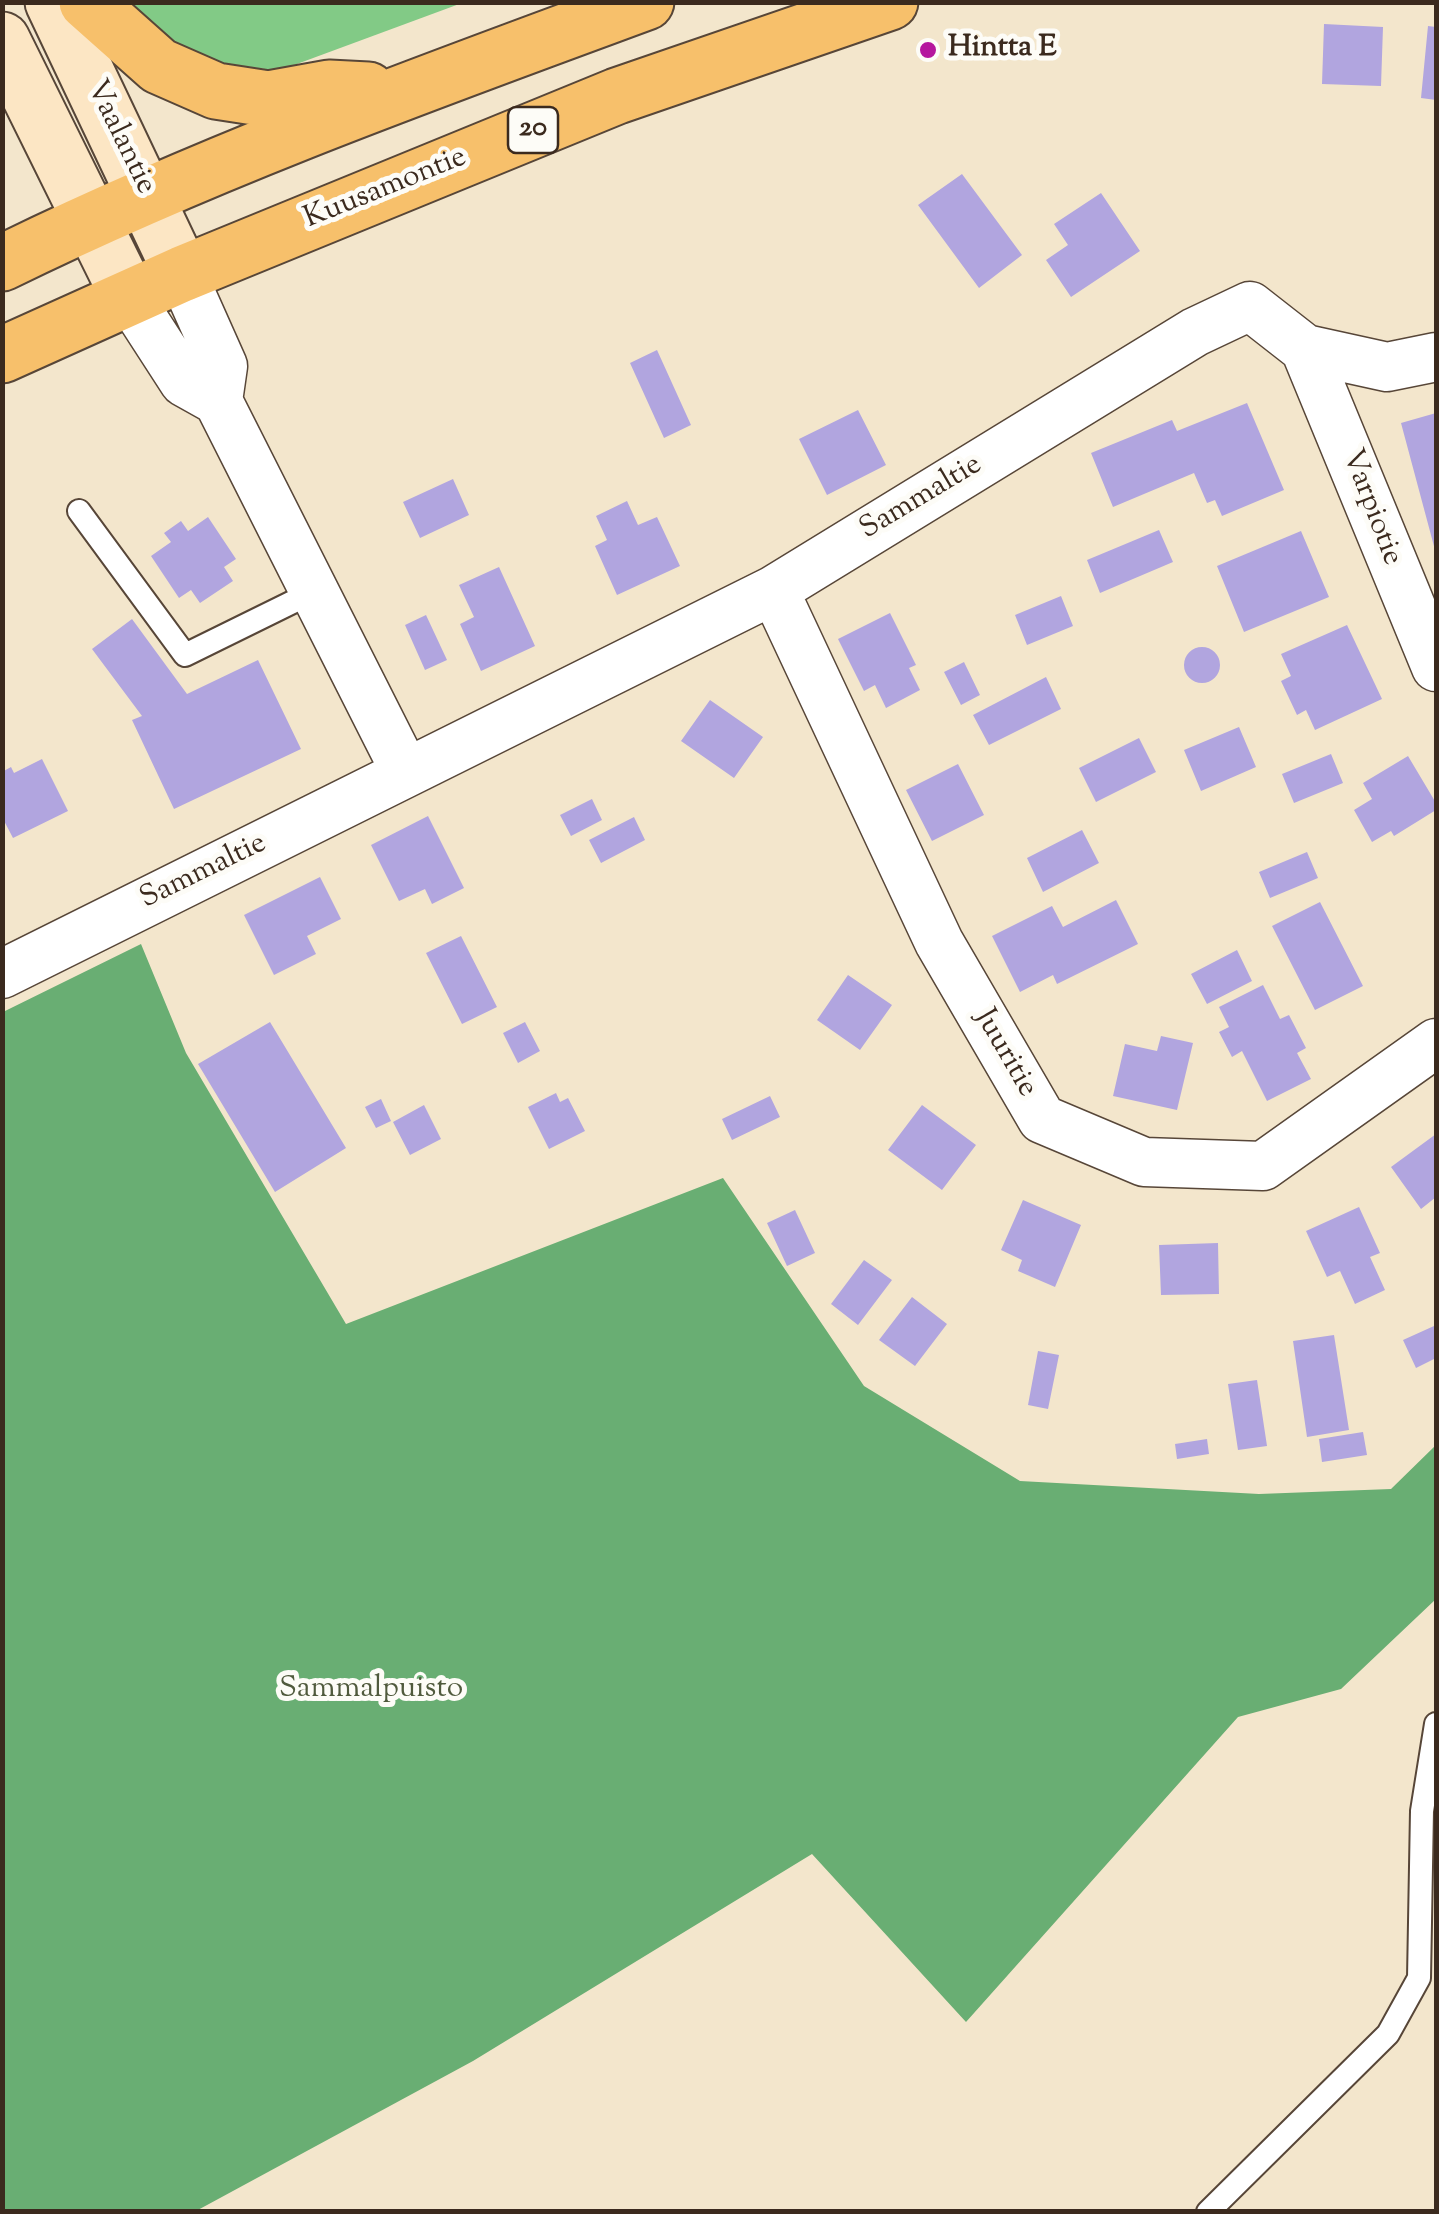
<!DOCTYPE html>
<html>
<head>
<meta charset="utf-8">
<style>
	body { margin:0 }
	#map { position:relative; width:1439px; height:2214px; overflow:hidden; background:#f3e6cc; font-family:"Sorts Mill Goudy",serif }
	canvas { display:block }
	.frame { position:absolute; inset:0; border:5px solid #3b2a1e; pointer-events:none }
</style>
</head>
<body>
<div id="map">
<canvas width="1439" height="2214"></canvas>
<div class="frame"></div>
</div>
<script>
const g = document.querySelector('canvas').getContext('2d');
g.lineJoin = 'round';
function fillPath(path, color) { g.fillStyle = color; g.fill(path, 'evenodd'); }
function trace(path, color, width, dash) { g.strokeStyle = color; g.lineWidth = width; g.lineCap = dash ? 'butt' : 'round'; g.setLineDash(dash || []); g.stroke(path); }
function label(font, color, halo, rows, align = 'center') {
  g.font = font + ' "Sorts Mill Goudy",serif'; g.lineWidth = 10; g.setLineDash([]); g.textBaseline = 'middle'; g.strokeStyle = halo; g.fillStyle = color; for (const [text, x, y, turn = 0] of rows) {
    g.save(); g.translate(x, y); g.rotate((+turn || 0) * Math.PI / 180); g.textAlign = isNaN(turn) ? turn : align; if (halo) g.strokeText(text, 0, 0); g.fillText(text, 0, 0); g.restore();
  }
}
fillPath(new Path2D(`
	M 118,3 L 462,3 L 278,71 L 203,60 L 158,42 Z`), '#82ca86');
fillPath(new Path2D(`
	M 141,944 L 186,1053 L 346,1324 L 723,1178 L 864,1386 L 1020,1481 L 1259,1494 L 1391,1489 L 1436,1445 L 1436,1599 L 1341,1689 L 1238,1717 L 966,2022 L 812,1854 L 473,2061 L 196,2211 L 3,2211 L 3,1012 Z`), '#69ae73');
fillPath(new Path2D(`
	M 1324,24 L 1383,27 L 1381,86 L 1322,84 Z
	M 1428,26 L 1436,27 L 1436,100 L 1421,98 Z
	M 962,174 L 1022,255 L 979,288 L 918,205 Z
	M 1101,193 L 1140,251 L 1071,297 L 1046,260 L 1068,245 L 1054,224 Z
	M 657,350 L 691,425 L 664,438 L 630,363 Z
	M 1247,403 L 1284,490 L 1222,516 L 1215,500 L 1207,503 L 1194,473 L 1113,507 L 1091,453 L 1172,420 L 1177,431 Z
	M 858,410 L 886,465 L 827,495 L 799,439 Z
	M 1436,413 L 1436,550 L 1435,550 L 1401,423 Z
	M 453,479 L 469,515 L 420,538 L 403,502 Z
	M 627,501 L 638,525 L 657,517 L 680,566 L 617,595 L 595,546 L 607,540 L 596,516 Z
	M 208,517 L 236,559 L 224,567 L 233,581 L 200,603 L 191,590 L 179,598 L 151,556 L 171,542 L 164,533 L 181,521 L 188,531 Z
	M 1159,530 L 1173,562 L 1100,593 L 1087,560 Z
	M 1301,531 L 1329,597 L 1244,632 L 1217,566 Z
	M 499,567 L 535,646 L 481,671 L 460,624 L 474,617 L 459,585 Z
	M 1061,596 L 1073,626 L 1027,645 L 1015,615 Z
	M 890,613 L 916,665 L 909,668 L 920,690 L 886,708 L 875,685 L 864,691 L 838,639 Z
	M 426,615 L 447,660 L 425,670 L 405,625 Z
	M 132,619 L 187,694 L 258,660 L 301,749 L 174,809 L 132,720 L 142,716 L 92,649 Z
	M 1347,625 L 1382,699 L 1315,730 L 1306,710 L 1297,715 L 1281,681 L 1291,676 L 1281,654 Z
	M1184 665a18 18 0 1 1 36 0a18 18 0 1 1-36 0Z
	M 964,662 L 980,695 L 961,705 L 944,672 Z
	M 1046,677 L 1061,709 L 989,745 L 973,715 Z
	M 710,700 L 763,737 L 734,778 L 681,741 Z
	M 1239,727 L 1256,767 L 1201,791 L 1184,750 Z
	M 1139,738 L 1156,772 L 1096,802 L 1079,768 Z
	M 1331,754 L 1343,783 L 1294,803 L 1282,774 Z
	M 1408,756 L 1436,803 L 1436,810 L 1394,836 L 1391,831 L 1372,842 L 1354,810 L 1372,799 L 1363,783 Z
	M 42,759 L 68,811 L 13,838 L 2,817 L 2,772 L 11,767 L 14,773 Z
	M 958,764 L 984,815 L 932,841 L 906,790 Z
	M 592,799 L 602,820 L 571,836 L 560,815 Z
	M 428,816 L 464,888 L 432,904 L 425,889 L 399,901 L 371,845 Z
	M 634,817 L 645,840 L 601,863 L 589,840 Z
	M 1082,830 L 1099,863 L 1043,892 L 1027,858 Z
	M 1307,852 L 1318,878 L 1270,898 L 1259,872 Z
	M 320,877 L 341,919 L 307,936 L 316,954 L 274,975 L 244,915 Z
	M 1116,900 L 1138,944 L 1057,984 L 1053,975 L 1020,992 L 992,936 L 1052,906 L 1063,927 Z
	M 1320,902 L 1363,986 L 1315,1010 L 1272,926 Z
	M 461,936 L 497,1007 L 462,1024 L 426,953 Z
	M 1237,950 L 1252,981 L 1207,1004 L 1191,974 Z
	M 848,975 L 892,1005 L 860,1050 L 817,1020 Z
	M 1263,985 L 1280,1019 L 1289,1015 L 1306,1048 L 1297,1053 L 1311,1079 L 1267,1101 L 1242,1051 L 1232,1057 L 1219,1032 L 1229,1027 L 1219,1007 Z
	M 270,1022 L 346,1148 L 275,1192 L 198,1064 Z
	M 525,1022 L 540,1051 L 518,1063 L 503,1033 Z
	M 1161,1036 L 1193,1043 L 1177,1110 L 1113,1096 L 1125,1044 L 1157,1051 Z
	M 556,1093 L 560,1102 L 568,1098 L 585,1131 L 549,1149 L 528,1107 Z
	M 770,1096 L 780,1117 L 732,1140 L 722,1119 Z
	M 381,1099 L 391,1121 L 376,1128 L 365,1107 Z
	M 424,1105 L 441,1139 L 410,1155 L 393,1122 Z
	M 922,1105 L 976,1145 L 942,1190 L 888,1150 Z
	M 1436,1134 L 1436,1197 L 1421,1209 L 1391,1167 Z
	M 1023,1200 L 1081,1225 L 1055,1287 L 1018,1271 L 1022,1260 L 1001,1250 Z
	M 1359,1207 L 1380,1253 L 1370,1257 L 1385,1290 L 1355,1304 L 1340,1271 L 1327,1277 L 1306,1231 Z
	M 795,1210 L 815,1253 L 787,1266 L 767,1223 Z
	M 1218,1243 L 1219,1294 L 1161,1295 L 1159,1245 Z
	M 864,1260 L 892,1280 L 858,1325 L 831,1304 Z
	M 912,1297 L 947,1324 L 915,1366 L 879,1340 Z
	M 1434,1326 L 1436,1358 L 1416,1368 L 1403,1340 Z
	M 1334,1335 L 1349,1430 L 1307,1437 L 1293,1341 Z
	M 1038,1351 L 1059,1355 L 1048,1409 L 1028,1405 Z
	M 1257,1380 L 1267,1446 L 1238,1450 L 1228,1384 Z
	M 1363,1432 L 1367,1455 L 1322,1462 L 1319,1439 Z
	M 1207,1439 L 1209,1454 L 1177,1459 L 1175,1444 Z`), '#b1a5df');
const lane = new Path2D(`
	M 79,511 L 185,655 L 313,592
	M 1208,2212 L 1388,2034 L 1419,1978 L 1422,1811 L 1436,1724`);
const street = new Path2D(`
	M 182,274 L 223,366 L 218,401 L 406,773
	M 129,297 L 184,382 L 218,401
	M 1305,349 L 1436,667
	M 774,590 L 939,942 L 1042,1119 L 1144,1162 L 1263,1166 L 1436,1043
	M 2,974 L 774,590 L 1195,332 L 1250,306 L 1305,349 L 1387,367 L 1436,357`);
const secondary = new Path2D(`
	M 53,2 L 182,274
	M 2,40 L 129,297`);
const highway = new Path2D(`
	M 87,2 L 159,66 L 216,91 L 268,99 L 329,88 L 368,90
	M 2,263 C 210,161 429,82 646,2
	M 2,355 L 182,274 L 617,96 L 890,2`);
trace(lane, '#574638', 26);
trace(street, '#574638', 51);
trace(secondary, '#574638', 59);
trace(highway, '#574638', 59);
trace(lane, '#fff', 22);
trace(street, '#fff', 48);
trace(secondary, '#fce6c4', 55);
trace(highway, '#f7c06b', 55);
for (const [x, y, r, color] of [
	[928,50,10,"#b5179e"]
]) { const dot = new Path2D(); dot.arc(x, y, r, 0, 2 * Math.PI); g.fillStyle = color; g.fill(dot); trace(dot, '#fdfcf7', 4); }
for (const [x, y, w] of [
	[533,130,50]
]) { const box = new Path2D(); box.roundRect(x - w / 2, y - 23, w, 46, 8); g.fillStyle = '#fdfcf7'; g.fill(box); trace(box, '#3b2a1e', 2.5); }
label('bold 28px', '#3b2a1e', null, [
	["20",533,130]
]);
label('bold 30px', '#3b2a1e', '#fdfcf7', [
	["Hintta E",948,50]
], 'left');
label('30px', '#3b2a1e', '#fdfcf7', [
	["Vaalantie",119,138,64],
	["Kuusamontie",386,190,-22],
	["Sammaltie",922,499,-31],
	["Varpiotie",1370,508,69],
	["Sammaltie",204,873,-26],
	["Juuritie",1004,1054,60]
]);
label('30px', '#505a3d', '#fdfcf7', [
	["Sammalpuisto",371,1691]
]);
</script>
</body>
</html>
